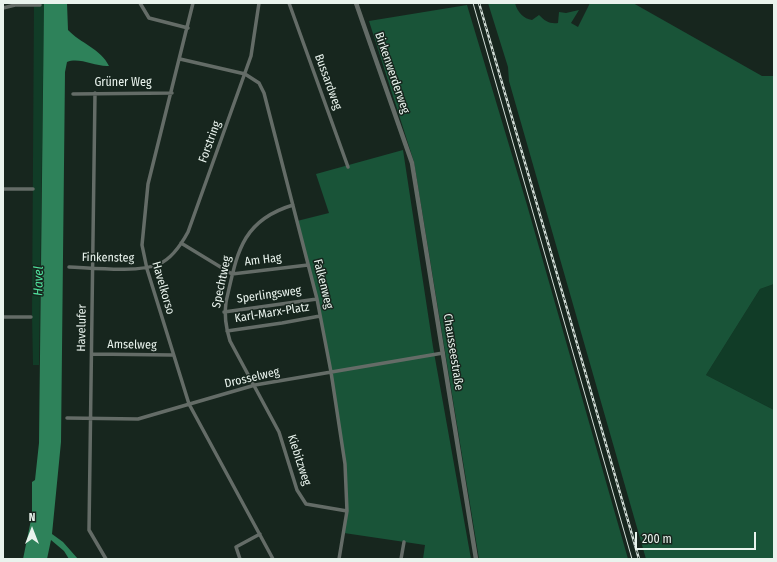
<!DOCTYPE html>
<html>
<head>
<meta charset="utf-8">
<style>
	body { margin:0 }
	#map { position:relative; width:777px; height:562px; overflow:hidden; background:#17261e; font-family:"Fira Sans Condensed",sans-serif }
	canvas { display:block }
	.frame { position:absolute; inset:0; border:4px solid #e9f3ed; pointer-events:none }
	.north { position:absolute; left:12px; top:510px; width:40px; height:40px; -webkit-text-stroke:3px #17261e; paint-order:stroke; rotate:0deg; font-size:11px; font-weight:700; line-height:16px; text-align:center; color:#e9f3ed }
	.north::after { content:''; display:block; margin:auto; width:14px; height:18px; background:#e9f3ed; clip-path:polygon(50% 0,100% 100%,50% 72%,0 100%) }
	.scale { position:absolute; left:635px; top:532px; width:121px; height:18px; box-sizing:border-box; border:2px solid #e9f3ed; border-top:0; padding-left:5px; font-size:12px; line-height:14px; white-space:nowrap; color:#e9f3ed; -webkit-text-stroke:3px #17261e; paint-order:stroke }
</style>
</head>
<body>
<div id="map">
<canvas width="777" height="562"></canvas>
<div class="frame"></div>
<div class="north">N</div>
<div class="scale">200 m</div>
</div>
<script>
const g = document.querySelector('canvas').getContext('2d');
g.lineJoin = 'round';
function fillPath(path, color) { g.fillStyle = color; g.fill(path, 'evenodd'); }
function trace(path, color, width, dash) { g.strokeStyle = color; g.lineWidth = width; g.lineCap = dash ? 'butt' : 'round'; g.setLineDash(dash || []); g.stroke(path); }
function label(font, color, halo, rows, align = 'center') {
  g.font = font + ' "Fira Sans Condensed",sans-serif'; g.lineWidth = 3; g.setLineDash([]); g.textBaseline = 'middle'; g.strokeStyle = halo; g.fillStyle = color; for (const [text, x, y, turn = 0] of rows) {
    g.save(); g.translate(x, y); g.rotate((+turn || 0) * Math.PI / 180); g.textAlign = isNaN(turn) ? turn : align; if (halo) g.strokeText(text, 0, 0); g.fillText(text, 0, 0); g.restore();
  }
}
fillPath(new Path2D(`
	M 34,3 L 44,3 L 39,365 L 33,365 L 32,315 Z
	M 774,284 L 774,410 L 706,375 L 760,289 Z`), '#113c27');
fillPath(new Path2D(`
	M 488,3 L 515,3 C 517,12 524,19 532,20 L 539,15 C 545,21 549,24 558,23 L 559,12 L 566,13 L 579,10 L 571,23 L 578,27 L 590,3 L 633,3 L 762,76 L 774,76 L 774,284 L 760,289 L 706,375 L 774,410 L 774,559 L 646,559 L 509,81 L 508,67 Z
	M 467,5 L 527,205 L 628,559 L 479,559 L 414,162 L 369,21 Z
	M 403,150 L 433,347 L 471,559 L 423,559 L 425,545 L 344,533 L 347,511 L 345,464 L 320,316 L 297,221 L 329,213 L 316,174 Z`), '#195438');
fillPath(new Path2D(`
	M 44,3 L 67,3 L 68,30 C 80,43 101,49 109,66 C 95,67 80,57 67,62 L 65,72 L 61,442 L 52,534 L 63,542 L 78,559 L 69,559 L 64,551 L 51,540 L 47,559 L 23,559 L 32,515 L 32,482 L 35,480 L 39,443 Z`), '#2e825a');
trace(new Path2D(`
	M 140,3 L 149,18 L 188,28
	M 193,3 L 148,184 L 142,245 L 147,269 L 189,404 L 273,559
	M 289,3 L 348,167
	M 3,8 L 15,5 L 40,5
	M 180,59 L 245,74 L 259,83 L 264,93 L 317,299 L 331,372 L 345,464 L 347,511 L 339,559
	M 95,93 L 89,530 L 106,559
	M 73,94 L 172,93
	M 3,189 L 33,189
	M 293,205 C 240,221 237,255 226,302 C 224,315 226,328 230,341 L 279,432 L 297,490 L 306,504 L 347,511
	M 181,243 L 232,274 L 308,265
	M 69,267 C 93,268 139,273 159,264 C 171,259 182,243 188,232 L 251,56 L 259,3
	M 224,312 L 317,299
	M 3,317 L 31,317
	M 227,331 L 282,323 L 320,316
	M 92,354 L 172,355
	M 67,418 L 138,419 L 255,385 L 443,353
	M 240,559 L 236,547 L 260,534
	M 401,559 L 404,542`), '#646c67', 3.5);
trace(new Path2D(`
	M 356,3 L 412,163 L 476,559`), '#646c67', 4.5);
trace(new Path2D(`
	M 473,3 L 632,559`), '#d3ded8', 1);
const rail = new Path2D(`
	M 479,3 L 639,559`);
trace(rail, '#d3ded8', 2.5);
trace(rail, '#17261e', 1, [3]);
label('12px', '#e9f3ed', '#17261e', [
	["Birkenwerderweg",392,73,71],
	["Bussardweg",328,82,70],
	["Grüner Weg",123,83],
	["Forstring",210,142,-70],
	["Finkensteg",108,258,1],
	["Am Hag",263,260,-7],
	["Spechtweg",222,282,-78],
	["Falkenweg",323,284,76],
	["Havelkorso",163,288,74],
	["Sperlingsweg",269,295,-8],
	["Karl-Marx-Platz",272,313,-9],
	["Havelufer",82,328,-89],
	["Amselweg",132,345,1],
	["Chausseestraße",453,352,81],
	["Drosselweg",252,378,-13],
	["Kiebitzweg",299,460,72]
]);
label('italic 13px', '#50e39e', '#17261e', [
	["Havel",39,281,-89]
]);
</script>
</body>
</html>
